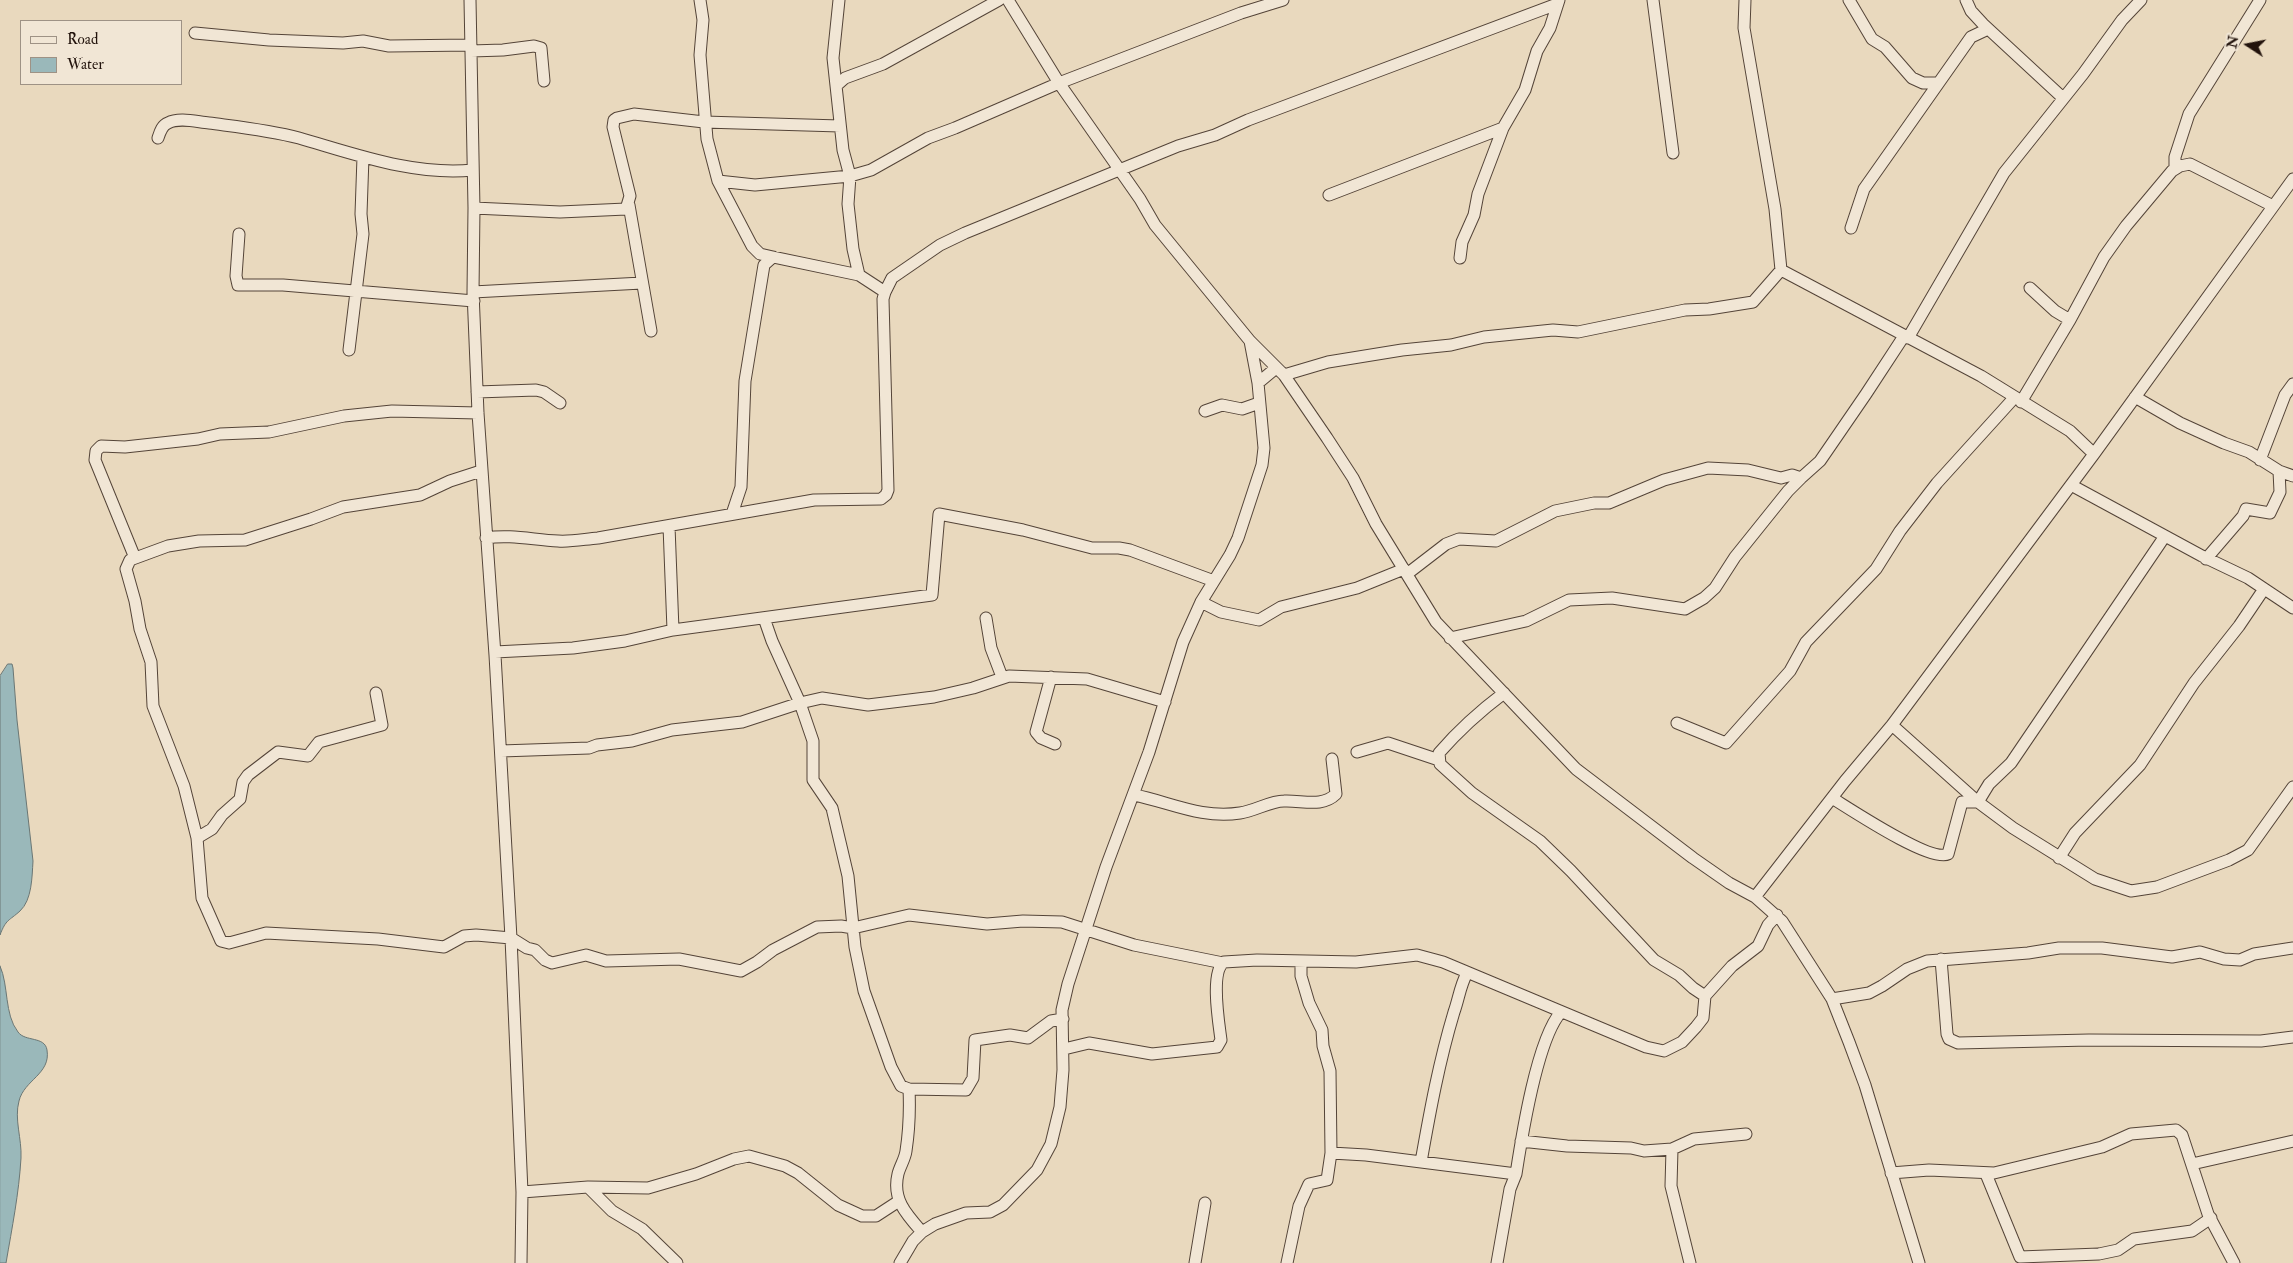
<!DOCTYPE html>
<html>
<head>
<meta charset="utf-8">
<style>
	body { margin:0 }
	#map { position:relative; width:2293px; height:1263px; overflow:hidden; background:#e9d9be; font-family:"IM FELL Double Pica",serif }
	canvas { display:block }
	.legend { position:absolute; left:20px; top:20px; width:162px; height:65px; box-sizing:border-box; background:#f1e6d5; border:1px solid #9e9285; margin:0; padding:6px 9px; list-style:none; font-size:15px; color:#22130c }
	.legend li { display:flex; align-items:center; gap:10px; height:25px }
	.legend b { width:25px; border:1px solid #9e9285 }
	.north { position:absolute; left:2223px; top:20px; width:50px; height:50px; -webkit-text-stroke:4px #f1e6d5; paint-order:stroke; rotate:281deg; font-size:14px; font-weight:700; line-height:20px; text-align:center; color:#22130c }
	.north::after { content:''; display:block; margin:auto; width:18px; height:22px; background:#22130c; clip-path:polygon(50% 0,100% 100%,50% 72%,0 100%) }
</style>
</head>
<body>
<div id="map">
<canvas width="2293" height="1263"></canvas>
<ul class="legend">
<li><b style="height:6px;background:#f1e6d5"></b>Road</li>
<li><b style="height:14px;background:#9ab8ba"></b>Water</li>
</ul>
<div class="north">N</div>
</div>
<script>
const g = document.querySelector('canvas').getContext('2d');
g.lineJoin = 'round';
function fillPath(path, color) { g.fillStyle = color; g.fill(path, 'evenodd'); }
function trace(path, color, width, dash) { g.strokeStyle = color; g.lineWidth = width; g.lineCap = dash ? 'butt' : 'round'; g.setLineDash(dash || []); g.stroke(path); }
const water = new Path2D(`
	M 8,664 L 12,664 L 13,668 L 17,720 L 33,861 C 32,877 32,900 20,911 C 9,921 6,919 0,935 L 0,676 Z
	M 0,966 C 9,986 4,1014 18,1032 C 25,1042 45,1036 47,1050 C 51,1074 24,1080 19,1101 C 14,1119 22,1139 21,1158 C 19,1193 12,1228 6,1263 L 0,1263 Z`);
fillPath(water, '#9ab8ba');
trace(water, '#6a7674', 1);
const minor = new Path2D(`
	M 470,0 L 474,208 L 473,292 L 478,413 L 495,655 L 511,938 L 522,1192 L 521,1263
	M 700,0 L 703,20 L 700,55 L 707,139 L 718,181 L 752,246 L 760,254 L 773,257 L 859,275 L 885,292
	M 839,0 L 833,58 L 843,150 L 850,176 L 848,204 L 853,249 L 859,275
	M 1008,0 L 1059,83 L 1140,199 L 1155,225 L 1250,341 L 1284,375 L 1327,438 L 1353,478 L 1376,524 L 1436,622 L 1576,769 L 1693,858 L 1729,883 L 1755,897 L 1782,921 L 1832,999 L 1849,1042 L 1865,1085 L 1919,1263
	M 1653,0 L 1673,153
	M 1745,0 L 1744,28 L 1775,209 L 1781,270 L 1981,376 L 2070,431 L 2094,454
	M 1849,0 L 1872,39 L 1885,47 L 1912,78 L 1923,83 L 1937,83
	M 1966,0 L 1971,11 L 1983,24 L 2063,98
	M 195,33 L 269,40 L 343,43 L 363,41 L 389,46 L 471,45
	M 471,51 L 503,50 L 534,46 L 541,48 L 544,81
	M 836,86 L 845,78 L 883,64 L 999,0
	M 158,138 C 160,132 162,125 168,123 C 179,117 197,122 209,123 C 239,127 269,130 299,138 C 355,154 414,176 473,170
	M 2175,168 L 2175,157 L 2189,114 L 2260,0
	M 718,181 L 755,185 L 850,176 L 871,170 L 928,138 L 955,128 L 1059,83 L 1241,13 L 1283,0
	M 1329,195 L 1503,128 L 1525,90 L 1537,51 L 1550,28 L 1559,0
	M 629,205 L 651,331
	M 474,208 L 560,212 L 626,209 L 630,196 L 613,127 L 614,120 L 617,118 L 634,114 L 704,122 L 840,126
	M 1851,228 L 1864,189 L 1971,37 L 1988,29
	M 239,234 L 236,276 L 238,285 L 283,285 L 474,301
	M 1460,258 L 1462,242 L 1474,215 L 1478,194 L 1503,128
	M 2030,288 L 2055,311 L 2070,320
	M 473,292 L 642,283
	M 1908,338 L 2004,173 L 2083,74 L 2122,20 L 2141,0
	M 349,350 L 363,234 L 361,214 L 363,157
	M 1284,375 L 1328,362 L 1402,350 L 1451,345 L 1484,337 L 1553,330 L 1578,332 L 1685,310 L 1709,309 L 1753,302 L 1781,270
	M 1258,383 L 1276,368
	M 477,392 L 536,390 L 544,392 L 560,403
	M 2135,397 L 2180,423 L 2224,443 L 2249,452 L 2279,471 L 2293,476
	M 2021,402 L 2070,320 L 2104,257 L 2126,226 L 2172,171 L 2180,166 L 2190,164 L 2273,206
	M 1205,411 L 1222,405 L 1242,409 L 1259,403
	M 2260,460 L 2285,395 L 2293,384
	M 481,471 L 450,481 L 420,495 L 343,507 L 311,519 L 245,540 L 199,541 L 168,546 L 130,560 L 126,569 L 135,601 L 140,629 L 151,662 L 153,706 L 184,786 L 197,838 L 202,898 L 221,941 L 229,943 L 266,933 L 378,939 L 444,947 L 464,936 L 476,935 L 511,938 L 527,948 L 535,950 L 545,960 L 552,963 L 586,955 L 606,961 L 679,959 L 741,971 L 757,962 L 773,950 L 817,927 L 841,926 L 853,928 L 909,915 L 987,924 L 1023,921 L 1062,922 L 1134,945 L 1223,963
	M 2071,485 L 2202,556 L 2248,578 L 2293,608
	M 732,514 L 741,487 L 745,381 L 764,265 L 773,257
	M 669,526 L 673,630
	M 486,538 C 510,534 534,540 558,541 C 571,542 585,539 598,538 L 814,500 L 881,499 L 886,495 L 888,490 L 883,299 L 885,292 L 892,278 L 940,245 L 965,233 L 1178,146 L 1215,135 L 1248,120 L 1557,4
	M 135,558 L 95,460 L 96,451 L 101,446 L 125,447 L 198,439 L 220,434 L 269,432 L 344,416 L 392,411 L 478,413
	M 2206,559 L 2243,516 L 2246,509 L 2270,513 L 2280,492 L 2279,471
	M 1407,574 L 1446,544 L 1459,539 L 1496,541 L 1555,511 L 1594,503 L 1609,503 L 1664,480 L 1708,468 L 1748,470 L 1781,478 L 1792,475 L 1801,478 L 1820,461 L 1866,394 L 1904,336
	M 1201,602 L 1221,612 L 1259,620 L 1281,607 L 1357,588 L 1404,569
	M 764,618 L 772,641 L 800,703 L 813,741 L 813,780 L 832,808 L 848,876 L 855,947 L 864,991 L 891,1067 L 901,1086 L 909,1089
	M 986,618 L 991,648 L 1002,677
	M 1450,638 L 1526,621 L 1569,600 L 1612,598 L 1685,609 L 1704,598 L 1715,588 L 1735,557 L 1788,491 L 1801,478
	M 495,652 L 573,648 L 625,641 L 673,630 L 932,595 L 939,514 L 1023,530 L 1092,548 L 1119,548 L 1130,550 L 1214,581
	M 1051,677 L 1036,732 L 1041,738 L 1055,744
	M 1504,693 C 1480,711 1459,730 1439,753 L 1440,764 L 1472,793 L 1540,841 L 1571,871 L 1654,960 L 1679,975 L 1693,988 L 1705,996
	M 1677,723 L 1726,743 L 1790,671 L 1806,642 L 1876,569 L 1900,531 L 1937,483 L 2014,398
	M 1892,725 L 1978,802 L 2013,828 L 2095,879 L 2131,891 L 2157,887 L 2229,860 L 2248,850 L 2293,787
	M 501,751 L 589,748 L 597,745 L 632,741 L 672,730 L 742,722 L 800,703 L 822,698 L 868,705 L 934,697 L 973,688 L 1009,676 L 1087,679 L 1165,702
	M 1357,752 L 1388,743 L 1439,760
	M 1134,795 C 1170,802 1201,819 1240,813 C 1255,811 1270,801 1284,801 C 1302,800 1322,808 1336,794 L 1332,759
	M 1832,798 C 1850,809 1931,863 1948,854 L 1962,802 L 1978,802 L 1989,784 L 2011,763 L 2165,536
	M 197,838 L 212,829 L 222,815 L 240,799 L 243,782 L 248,775 L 278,752 L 308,756 L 319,742 L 382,725 L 376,693
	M 2059,858 L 2075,833 L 2140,765 L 2194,683 L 2239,626 L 2264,589
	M 1755,897 L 1845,781 L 1892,725 L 2094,454 L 2293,179
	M 1941,959 L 1947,1034 L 1949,1039 L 1958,1043 L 2089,1040 L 2261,1041 L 2293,1037
	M 1301,961 L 1301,976 L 1309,1003 L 1322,1030 L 1323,1046 L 1330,1071 L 1331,1153
	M 1832,999 L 1869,993 L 1882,986 L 1907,969 L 1927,961 L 2028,953 L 2059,948 L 2102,948 L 2172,957 L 2200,952 L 2224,959 L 2240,960 L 2254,954 L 2293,948
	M 1064,1049 L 1089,1043 L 1152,1054 L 1217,1047 L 1221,1040 C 1219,1024 1210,972 1224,962 L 1257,960 L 1356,962 L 1417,955 L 1443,962 L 1646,1047 L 1664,1051 L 1682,1042 L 1696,1027 L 1703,1018 L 1705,996 L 1732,966 L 1758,946 L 1768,925 L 1777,915
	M 1521,1141 L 1567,1146 L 1631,1148 L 1644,1151 L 1672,1149 L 1694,1139 L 1746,1134
	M 1672,1149 L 1671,1186 L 1690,1263
	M 1421,1162 C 1430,1111 1439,1062 1454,1012 C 1459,998 1460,986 1467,973
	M 2192,1164 L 2293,1141
	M 1891,1173 L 1929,1170 L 1994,1173 L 2102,1147 L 2131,1134 L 2176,1130 L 2182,1135 L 2208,1214 L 2234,1263
	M 1986,1174 L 2020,1257 L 2099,1254 L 2118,1250 L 2134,1239 L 2192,1231 L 2211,1218
	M 588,1187 L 648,1188 L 696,1174 L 734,1159 L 749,1156 L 785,1166 L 798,1173 L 838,1205 L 862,1216 L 876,1216 L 899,1201
	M 522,1192 L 588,1187 L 612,1211 L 642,1229 L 677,1263
	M 922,1232 C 906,1214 892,1199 898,1174 C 900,1166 905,1159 906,1151 C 909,1131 910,1110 909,1089 L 966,1090 L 973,1078 L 975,1040 L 1010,1035 L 1028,1038 L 1051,1021 L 1063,1019
	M 900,1263 L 913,1241 L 922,1232 L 935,1224 L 966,1213 L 990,1212 L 1003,1205 L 1037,1170 L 1051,1144 L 1060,1107 L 1063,1070 L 1062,1010 L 1068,984 L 1106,867 L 1149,752 L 1183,642 L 1201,602 L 1230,555 L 1238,538 L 1262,465 L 1264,448 L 1258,383 L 1250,341
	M 1195,1263 L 1205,1203
	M 1287,1263 L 1299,1206 L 1309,1184 L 1327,1180 L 1331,1153 L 1366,1155 L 1516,1174
	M 1497,1263 L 1510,1189 L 1516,1174 C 1522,1135 1537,1039 1561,1012`);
trace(minor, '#544438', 13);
trace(minor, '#f1e6d5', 11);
</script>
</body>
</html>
